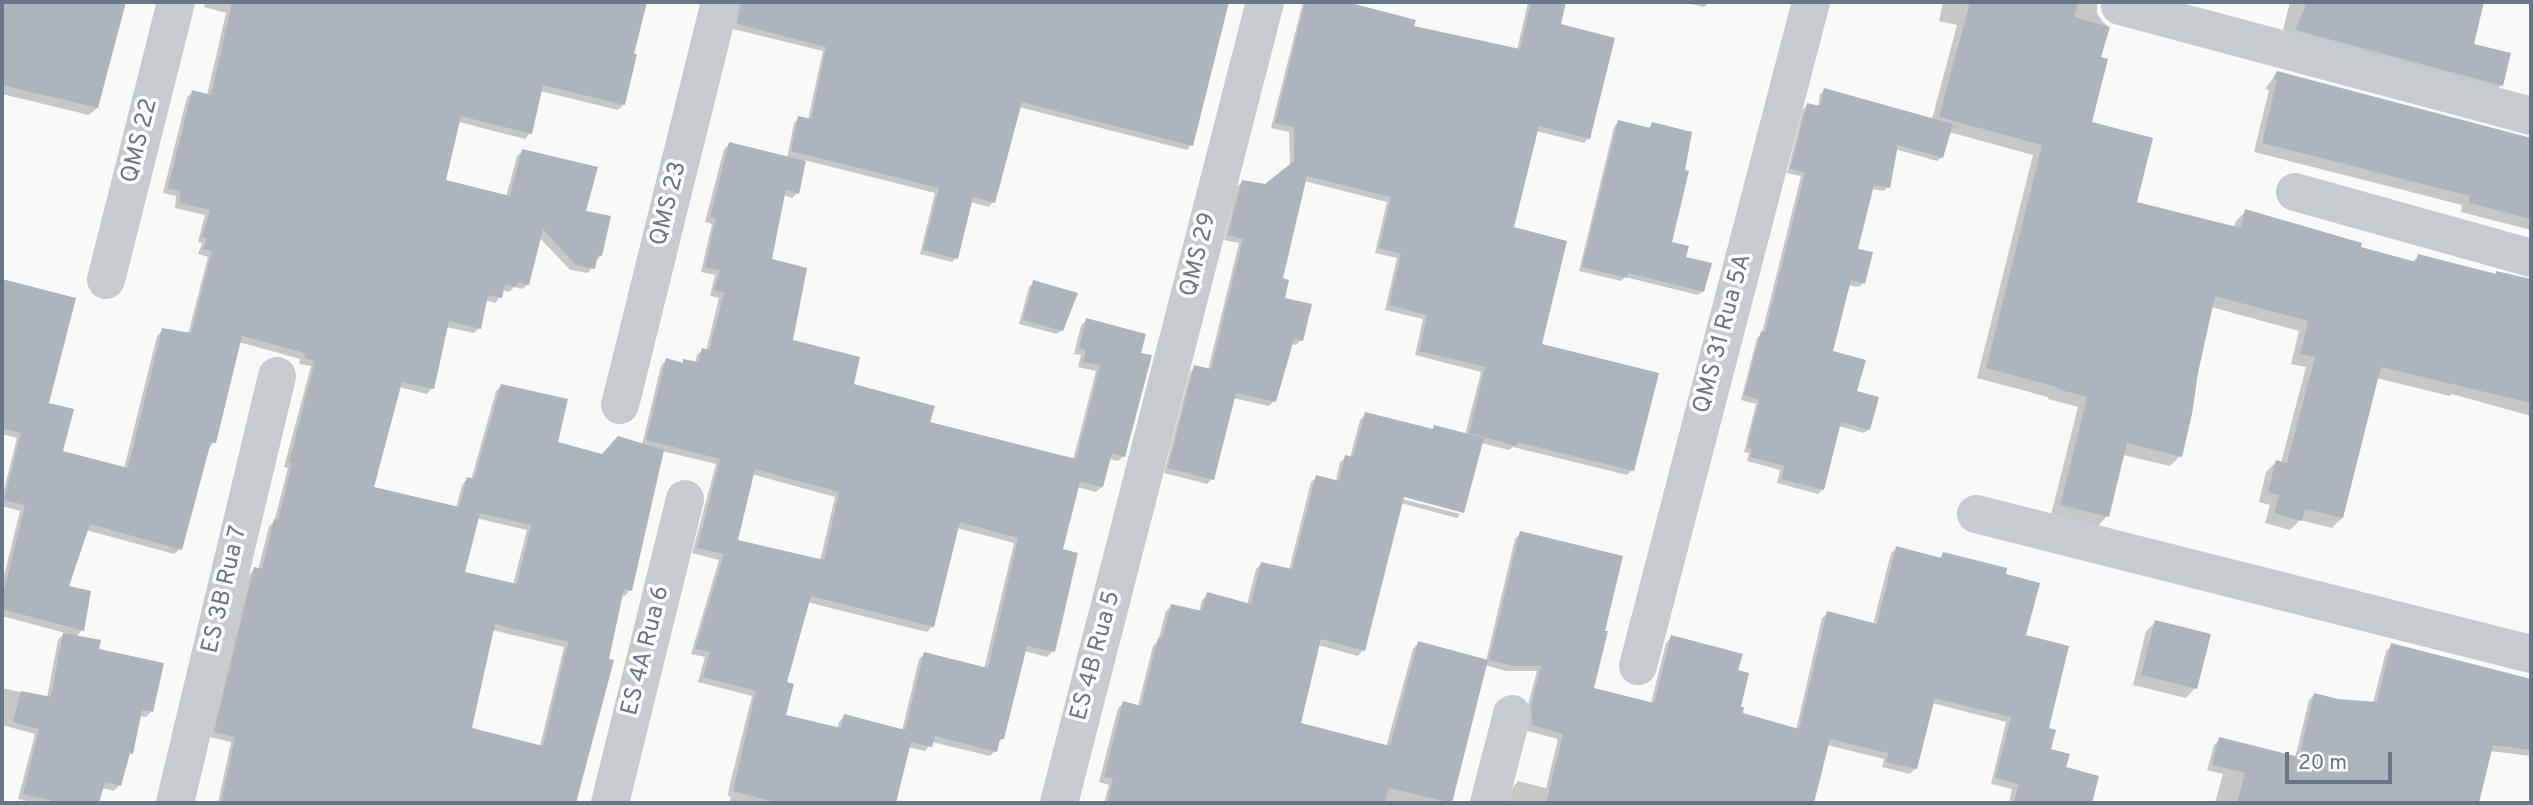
<!DOCTYPE html>
<html>
<head>
<meta charset="utf-8">
<style>
	body { margin:0 }
	#map { position:relative; width:2533px; height:805px; overflow:hidden; background:#f9f9f7; font-family:Overpass,sans-serif }
	canvas { display:block }
	.frame { position:absolute; inset:0; border:4px solid #687688; pointer-events:none }
	.scale { position:absolute; left:2285px; top:752px; width:107px; height:32px; box-sizing:border-box; border:4px solid #687688; border-top:0; padding-left:9px; font-size:21px; line-height:24px; white-space:nowrap; color:#687688; -webkit-text-stroke:5px #fff; paint-order:stroke }
</style>
</head>
<body>
<div id="map">
<canvas width="2533" height="805"></canvas>
<div class="frame"></div>
<div class="scale">20 m</div>
</div>
<script>
const g = document.querySelector('canvas').getContext('2d');
g.lineJoin = 'round';
function fillPath(path, color) { g.fillStyle = color; g.fill(path, 'evenodd'); }
function trace(path, color, width, dash) { g.strokeStyle = color; g.lineWidth = width; g.lineCap = dash ? 'butt' : 'round'; g.setLineDash(dash || []); g.stroke(path); }
function label(font, color, halo, rows, align = 'center') {
  g.font = font + ' Overpass,sans-serif'; g.lineWidth = 7; g.setLineDash([]); g.textBaseline = 'middle'; g.strokeStyle = halo; g.fillStyle = color; for (const [text, x, y, turn = 0] of rows) {
    g.save(); g.translate(x, y); g.rotate((+turn || 0) * Math.PI / 180); g.textAlign = isNaN(turn) ? turn : align; if (halo) g.strokeText(text, 0, 0); g.fillText(text, 0, 0); g.restore();
  }
}
fillPath(new Path2D(`
	M 2,2 L 125,2 L 97,108 L 89,115 L 2,94 Z
	M 205,2 L 501,2 L 496,22 L 575,41 L 585,2 L 645,2 L 632,55 L 624,104 L 618,110 L 540,91 L 530,133 L 525,139 L 459,122 L 444,182 L 506,197 L 517,156 L 523,151 L 584,212 L 601,255 L 588,273 L 570,270 L 539,237 L 528,284 L 522,289 L 514,287 L 509,292 L 502,290 L 500,297 L 495,303 L 485,300 L 479,328 L 474,333 L 446,327 L 432,388 L 427,394 L 399,387 L 371,488 L 456,508 L 462,485 L 467,479 L 471,480 L 496,391 L 501,386 L 556,443 L 602,456 L 642,445 L 661,366 L 666,360 L 681,364 L 684,361 L 695,363 L 697,355 L 702,350 L 706,351 L 719,298 L 710,296 L 715,275 L 701,272 L 712,224 L 705,222 L 724,149 L 730,144 L 787,158 L 794,123 L 799,118 L 808,120 L 823,51 L 733,29 L 737,2 L 1228,2 L 1191,145 L 1187,150 L 1019,107 L 993,202 L 989,207 L 970,202 L 956,258 L 952,262 L 920,254 L 935,193 L 804,160 L 797,193 L 792,198 L 783,195 L 770,260 L 791,342 L 852,385 L 928,423 L 1073,460 L 1096,371 L 1078,367 L 1081,355 L 1074,354 L 1081,325 L 1087,320 L 1144,335 L 1124,456 L 1118,461 L 1109,459 L 1102,487 L 1096,492 L 1077,487 L 1060,551 L 1053,651 L 1047,657 L 1024,651 L 1002,739 L 997,743 L 995,751 L 990,756 L 932,742 L 925,751 L 908,747 L 895,803 L 729,803 L 731,797 L 728,796 L 729,788 L 752,696 L 698,682 L 705,657 L 691,654 L 719,560 L 692,553 L 716,464 L 662,451 L 630,590 L 625,596 L 621,595 L 607,660 L 612,662 L 575,803 L 218,803 L 231,742 L 210,737 L 249,575 L 254,569 L 258,570 L 269,526 L 274,522 L 288,468 L 284,467 L 311,366 L 299,364 L 300,359 L 239,342 L 214,442 L 209,448 L 180,549 L 174,554 L 86,530 L 67,587 L 82,630 L 76,637 L 97,650 L 151,712 L 146,717 L 139,716 L 131,753 L 128,756 L 119,785 L 114,791 L 102,788 L 97,803 L 34,803 L 18,799 L 35,734 L 2,725 L 2,688 L 47,698 L 58,640 L 65,633 L 2,616 L 2,584 L 20,511 L 2,506 L 2,498 L 17,438 L 2,434 L 2,281 L 74,299 L 47,404 L 61,452 L 124,469 L 157,336 L 163,330 L 188,334 L 208,257 L 198,254 L 202,243 L 198,242 L 205,215 L 175,208 L 176,196 L 163,193 L 187,97 L 193,92 L 207,95 L 226,13 L 204,7 ZM 751,474 L 835,497 L 820,561 L 736,542 ZM 476,518 L 527,530 L 513,585 L 463,573 ZM 957,528 L 1014,543 L 984,669 L 925,654 L 919,659 L 902,731 L 844,716 L 839,722 L 837,729 L 784,716 L 785,684 L 807,602 L 927,632 L 933,626 ZM 492,630 L 564,647 L 540,746 L 470,729 Z
	M 1303,2 L 1340,2 L 1414,21 L 1412,27 L 1517,50 L 1528,2 L 1565,2 L 1559,25 L 1589,138 L 1584,143 L 1536,131 L 1512,229 L 1540,345 L 1632,470 L 1627,475 L 1513,447 L 1509,450 L 1481,443 L 1461,513 L 1461,510 L 1396,494 L 1395,497 L 1460,514 L 1457,518 L 1401,503 L 1363,650 L 1358,656 L 1318,645 L 1299,724 L 1386,747 L 1413,649 L 1418,643 L 1486,661 L 1515,539 L 1521,533 L 1592,689 L 1651,703 L 1666,643 L 1671,637 L 1736,672 L 1741,714 L 1796,730 L 1822,618 L 1828,613 L 1873,625 L 1891,553 L 1897,548 L 1939,559 L 1943,554 L 2004,575 L 2024,637 L 2047,729 L 2049,751 L 2064,769 L 2097,777 L 2091,803 L 2009,803 L 2012,789 L 1991,784 L 2006,722 L 1932,703 L 1916,768 L 1910,774 L 1882,767 L 1884,759 L 1827,745 L 1812,803 L 1508,803 L 1513,787 L 1518,781 L 1546,788 L 1558,739 L 1527,731 L 1526,712 L 1537,671 L 1506,671 L 1485,665 L 1451,803 L 1104,803 L 1109,785 L 1099,782 L 1118,708 L 1124,703 L 1138,706 L 1153,646 L 1158,641 L 1166,611 L 1172,606 L 1199,612 L 1202,600 L 1208,594 L 1247,605 L 1256,569 L 1261,564 L 1289,570 L 1311,482 L 1317,477 L 1336,481 L 1340,462 L 1346,457 L 1350,458 L 1360,420 L 1366,414 L 1431,430 L 1434,427 L 1465,435 L 1481,372 L 1415,355 L 1423,319 L 1385,310 L 1397,258 L 1375,253 L 1387,202 L 1304,181 L 1281,279 L 1283,299 L 1301,340 L 1296,345 L 1291,344 L 1274,401 L 1269,406 L 1233,398 L 1212,479 L 1207,484 L 1164,473 L 1190,372 L 1195,367 L 1208,370 L 1239,243 L 1224,240 L 1237,187 L 1242,182 L 1266,186 L 1290,167 L 1289,132 L 1271,128 Z
	M 1682,2 L 1709,2 L 1704,7 Z
	M 1943,2 L 2097,2 L 2097,13 L 2103,22 L 2108,26 L 2099,58 L 2090,124 L 2135,203 L 2234,228 L 2236,221 L 2246,211 L 2359,248 L 2412,263 L 2418,256 L 2531,282 L 2531,416 L 2452,394 L 2450,396 L 2376,378 L 2342,518 L 2332,528 L 2300,520 L 2290,530 L 2265,523 L 2270,505 L 2259,502 L 2266,472 L 2276,462 L 2281,463 L 2306,367 L 2291,364 L 2299,331 L 2211,307 L 2180,456 L 2170,466 L 2123,455 L 2107,516 L 2097,527 L 2051,515 L 2078,407 L 2048,399 L 2048,397 L 1977,378 L 2033,155 L 1949,132 L 1942,157 L 1937,161 L 1895,149 L 1888,187 L 1884,191 L 1871,189 L 1856,250 L 1863,283 L 1859,287 L 1848,285 L 1831,352 L 1855,393 L 1869,429 L 1864,433 L 1838,426 L 1823,489 L 1818,494 L 1777,483 L 1780,470 L 1747,461 L 1749,453 L 1744,452 L 1756,404 L 1741,400 L 1757,338 L 1762,333 L 1801,176 L 1787,173 L 1803,109 L 1808,105 L 1818,107 L 1820,94 L 1825,90 L 1932,119 L 1957,25 L 1939,21 Z
	M 2290,2 L 2482,2 L 2472,46 L 2501,85 L 2493,94 L 2283,30 Z
	M 2277,73 L 2531,140 L 2531,230 L 2461,212 L 2462,205 L 2254,152 L 2269,90 L 2265,89 Z
	M 1618,122 L 1648,128 L 1653,124 L 1669,243 L 1684,258 L 1703,291 L 1698,295 L 1625,277 L 1621,281 L 1579,271 L 1614,127 Z
	M 1034,282 L 1062,330 L 1057,334 L 1019,324 L 1029,287 Z
	M 2156,622 L 2195,688 L 2186,698 L 2133,685 L 2146,631 Z
	M 2392,645 L 2531,687 L 2531,756 L 2490,751 L 2477,803 L 2215,803 L 2223,774 L 2207,770 L 2214,745 L 2220,739 L 2295,758 L 2309,700 L 2314,695 L 2338,700 L 2373,703 L 2386,651 Z`), '#0003');
fillPath(new Path2D(`
	M 2,2 L 126,2 L 98,108 L 2,85 Z
	M 232,2 L 647,2 L 634,54 L 637,54 L 625,105 L 543,85 L 532,134 L 461,116 L 446,180 L 510,196 L 522,149 L 598,167 L 586,211 L 611,216 L 602,256 L 598,255 L 595,269 L 576,265 L 543,229 L 529,285 L 518,282 L 516,287 L 505,284 L 502,298 L 488,295 L 481,329 L 449,321 L 434,389 L 402,382 L 374,487 L 459,507 L 467,477 L 474,479 L 501,384 L 568,399 L 558,442 L 602,454 L 618,436 L 664,450 L 632,591 L 624,589 L 609,659 L 614,660 L 576,803 L 221,803 L 235,737 L 214,732 L 254,567 L 262,569 L 274,519 L 278,520 L 292,463 L 289,462 L 315,361 L 304,358 L 305,353 L 242,336 L 216,443 L 211,442 L 182,550 L 90,524 L 69,586 L 91,591 L 84,631 L 2,609 L 2,599 L 25,505 L 4,500 L 21,433 L 2,428 L 2,279 L 76,298 L 49,403 L 74,409 L 63,451 L 128,468 L 162,328 L 191,333 L 212,251 L 203,249 L 207,238 L 202,237 L 210,210 L 180,203 L 180,191 L 168,188 L 192,90 L 211,95 ZM 480,513 L 531,525 L 517,584 L 465,572 ZM 495,624 L 568,642 L 543,746 L 472,728 Z
	M 741,2 L 1229,2 L 1193,146 L 1022,102 L 995,203 L 973,197 L 958,259 L 923,250 L 939,188 L 791,151 L 798,116 L 811,119 L 826,47 L 737,24 Z
	M 1305,2 L 1347,2 L 1416,20 L 1414,26 L 1520,49 L 1531,2 L 1566,2 L 1561,24 L 1615,38 L 1590,139 L 1539,126 L 1514,227 L 1567,241 L 1542,344 L 1659,373 L 1634,471 L 1517,442 L 1516,446 L 1469,433 L 1485,367 L 1419,351 L 1427,315 L 1389,305 L 1401,254 L 1379,248 L 1391,197 L 1307,176 L 1283,278 L 1289,280 L 1285,298 L 1312,304 L 1303,341 L 1294,339 L 1276,402 L 1236,393 L 1214,480 L 1168,468 L 1194,365 L 1211,369 L 1243,239 L 1228,235 L 1242,180 L 1265,184 L 1294,161 L 1294,127 L 1275,123 Z
	M 1970,2 L 2078,2 L 2074,17 L 2110,27 L 2101,57 L 2108,59 L 2092,122 L 2153,138 L 2137,202 L 2241,228 L 2245,209 L 2362,243 L 2361,247 L 2416,262 L 2418,254 L 2496,274 L 2496,271 L 2531,279 L 2531,403 L 2381,367 L 2343,518 L 2305,509 L 2302,521 L 2274,513 L 2279,495 L 2268,492 L 2276,460 L 2287,463 L 2315,357 L 2300,354 L 2308,321 L 2215,296 L 2198,373 L 2192,414 L 2182,457 L 2127,443 L 2109,517 L 2060,505 L 2087,397 L 2057,389 L 2057,387 L 1986,368 L 2042,145 L 1939,117 Z
	M 2307,2 L 2484,2 L 2474,44 L 2511,53 L 2503,86 L 2295,30 Z
	M 2277,71 L 2531,138 L 2531,219 L 2469,203 L 2470,196 L 2262,143 L 2277,80 L 2273,79 Z
	M 1824,88 L 1953,124 L 1943,158 L 1898,145 L 1890,188 L 1874,185 L 1858,249 L 1873,252 L 1865,284 L 1851,280 L 1833,351 L 1866,360 L 1857,391 L 1879,397 L 1870,430 L 1841,422 L 1824,490 L 1781,479 L 1784,466 L 1750,457 L 1752,449 L 1747,448 L 1759,400 L 1744,395 L 1761,331 L 1765,332 L 1805,172 L 1790,169 L 1807,103 L 1820,106 Z
	M 1618,120 L 1650,128 L 1652,122 L 1692,132 L 1685,170 L 1689,171 L 1672,242 L 1689,246 L 1686,257 L 1712,263 L 1704,292 L 1628,273 L 1627,278 L 1582,267 Z
	M 729,142 L 806,161 L 799,194 L 786,189 L 772,259 L 807,268 L 793,340 L 860,357 L 854,384 L 935,406 L 930,422 L 1076,459 L 1100,365 L 1083,362 L 1086,350 L 1079,348 L 1086,318 L 1146,334 L 1141,353 L 1152,355 L 1125,457 L 1112,453 L 1103,487 L 1080,482 L 1063,549 L 1078,553 L 1055,652 L 1027,646 L 1004,739 L 1000,739 L 997,752 L 935,736 L 932,747 L 911,742 L 896,803 L 778,803 L 733,791 L 756,691 L 703,677 L 710,652 L 695,649 L 724,554 L 697,548 L 720,459 L 646,440 L 666,358 L 683,363 L 683,359 L 698,362 L 702,348 L 709,350 L 724,293 L 714,290 L 720,270 L 705,267 L 716,218 L 710,217 ZM 755,469 L 839,492 L 824,560 L 738,540 ZM 960,522 L 1018,538 L 988,668 L 924,652 L 905,730 L 844,714 L 841,728 L 786,715 L 794,684 L 787,682 L 811,596 L 934,627 Z
	M 1033,280 L 1078,293 L 1063,331 L 1023,320 Z
	M 1365,412 L 1433,429 L 1434,425 L 1484,438 L 1464,513 L 1404,497 L 1365,651 L 1321,639 L 1301,723 L 1390,746 L 1418,641 L 1488,660 L 1452,803 L 1389,788 L 1385,803 L 1107,803 L 1113,779 L 1104,777 L 1123,701 L 1141,706 L 1158,638 L 1162,639 L 1171,604 L 1202,611 L 1207,592 L 1251,604 L 1261,562 L 1292,569 L 1316,475 L 1339,481 L 1345,455 L 1353,457 Z
	M 1520,531 L 1623,556 L 1605,631 L 1608,631 L 1594,688 L 1654,703 L 1671,635 L 1743,654 L 1738,670 L 1749,673 L 1741,707 L 1744,707 L 1743,713 L 1799,729 L 1827,611 L 1877,624 L 1896,546 L 1941,558 L 1943,552 L 2007,568 L 2006,574 L 2040,583 L 2026,635 L 2069,646 L 2049,728 L 2056,730 L 2051,749 L 2070,754 L 2066,767 L 2099,776 L 2092,803 L 2014,803 L 2019,784 L 1995,778 L 2011,717 L 1935,698 L 1917,769 L 1886,762 L 1888,753 L 1830,739 L 1814,803 L 1546,803 L 1563,734 L 1532,725 L 1531,705 L 1541,666 L 1513,666 L 1489,660 Z
	M 2155,620 L 2211,634 L 2197,689 L 2141,675 Z
	M 63,633 L 101,640 L 99,649 L 164,663 L 153,712 L 142,710 L 133,754 L 130,753 L 121,786 L 105,782 L 99,803 L 61,803 L 23,794 L 39,729 L 13,722 L 21,691 L 51,697 Z
	M 2391,643 L 2531,679 L 2531,750 L 2493,745 L 2479,803 L 2237,803 L 2245,773 L 2212,765 L 2219,737 L 2299,757 L 2314,693 L 2338,699 L 2377,702 Z`), '#aeb4bc');
trace(new Path2D(`
	M 2120,6 L 2531,116
	M 2295,192 L 2531,258
	M 106,280 L 176,2
	M 620,405 L 720,2
	M 1976,514 L 2531,654
	M 1638,666 L 1811,2
	M 175,803 L 277,376
	M 610,803 L 685,499
	M 1059,803 L 1265,2
	M 1489,803 L 1512,714`), '#c7cace', 38);
label('24px', '#687688', '#fff', [
	["QMS 22",141,141,-76],
	["QMS 23",670,204,-76],
	["QMS 29",1200,255,-76],
	["QMS 31 Rua 5A",1724,334,-75],
	["ES 3B Rua 7",226,590,-77],
	["ES 4A Rua 6",647,651,-76],
	["ES 4B Rua 5",1097,656,-75]
]);
</script>
</body>
</html>
